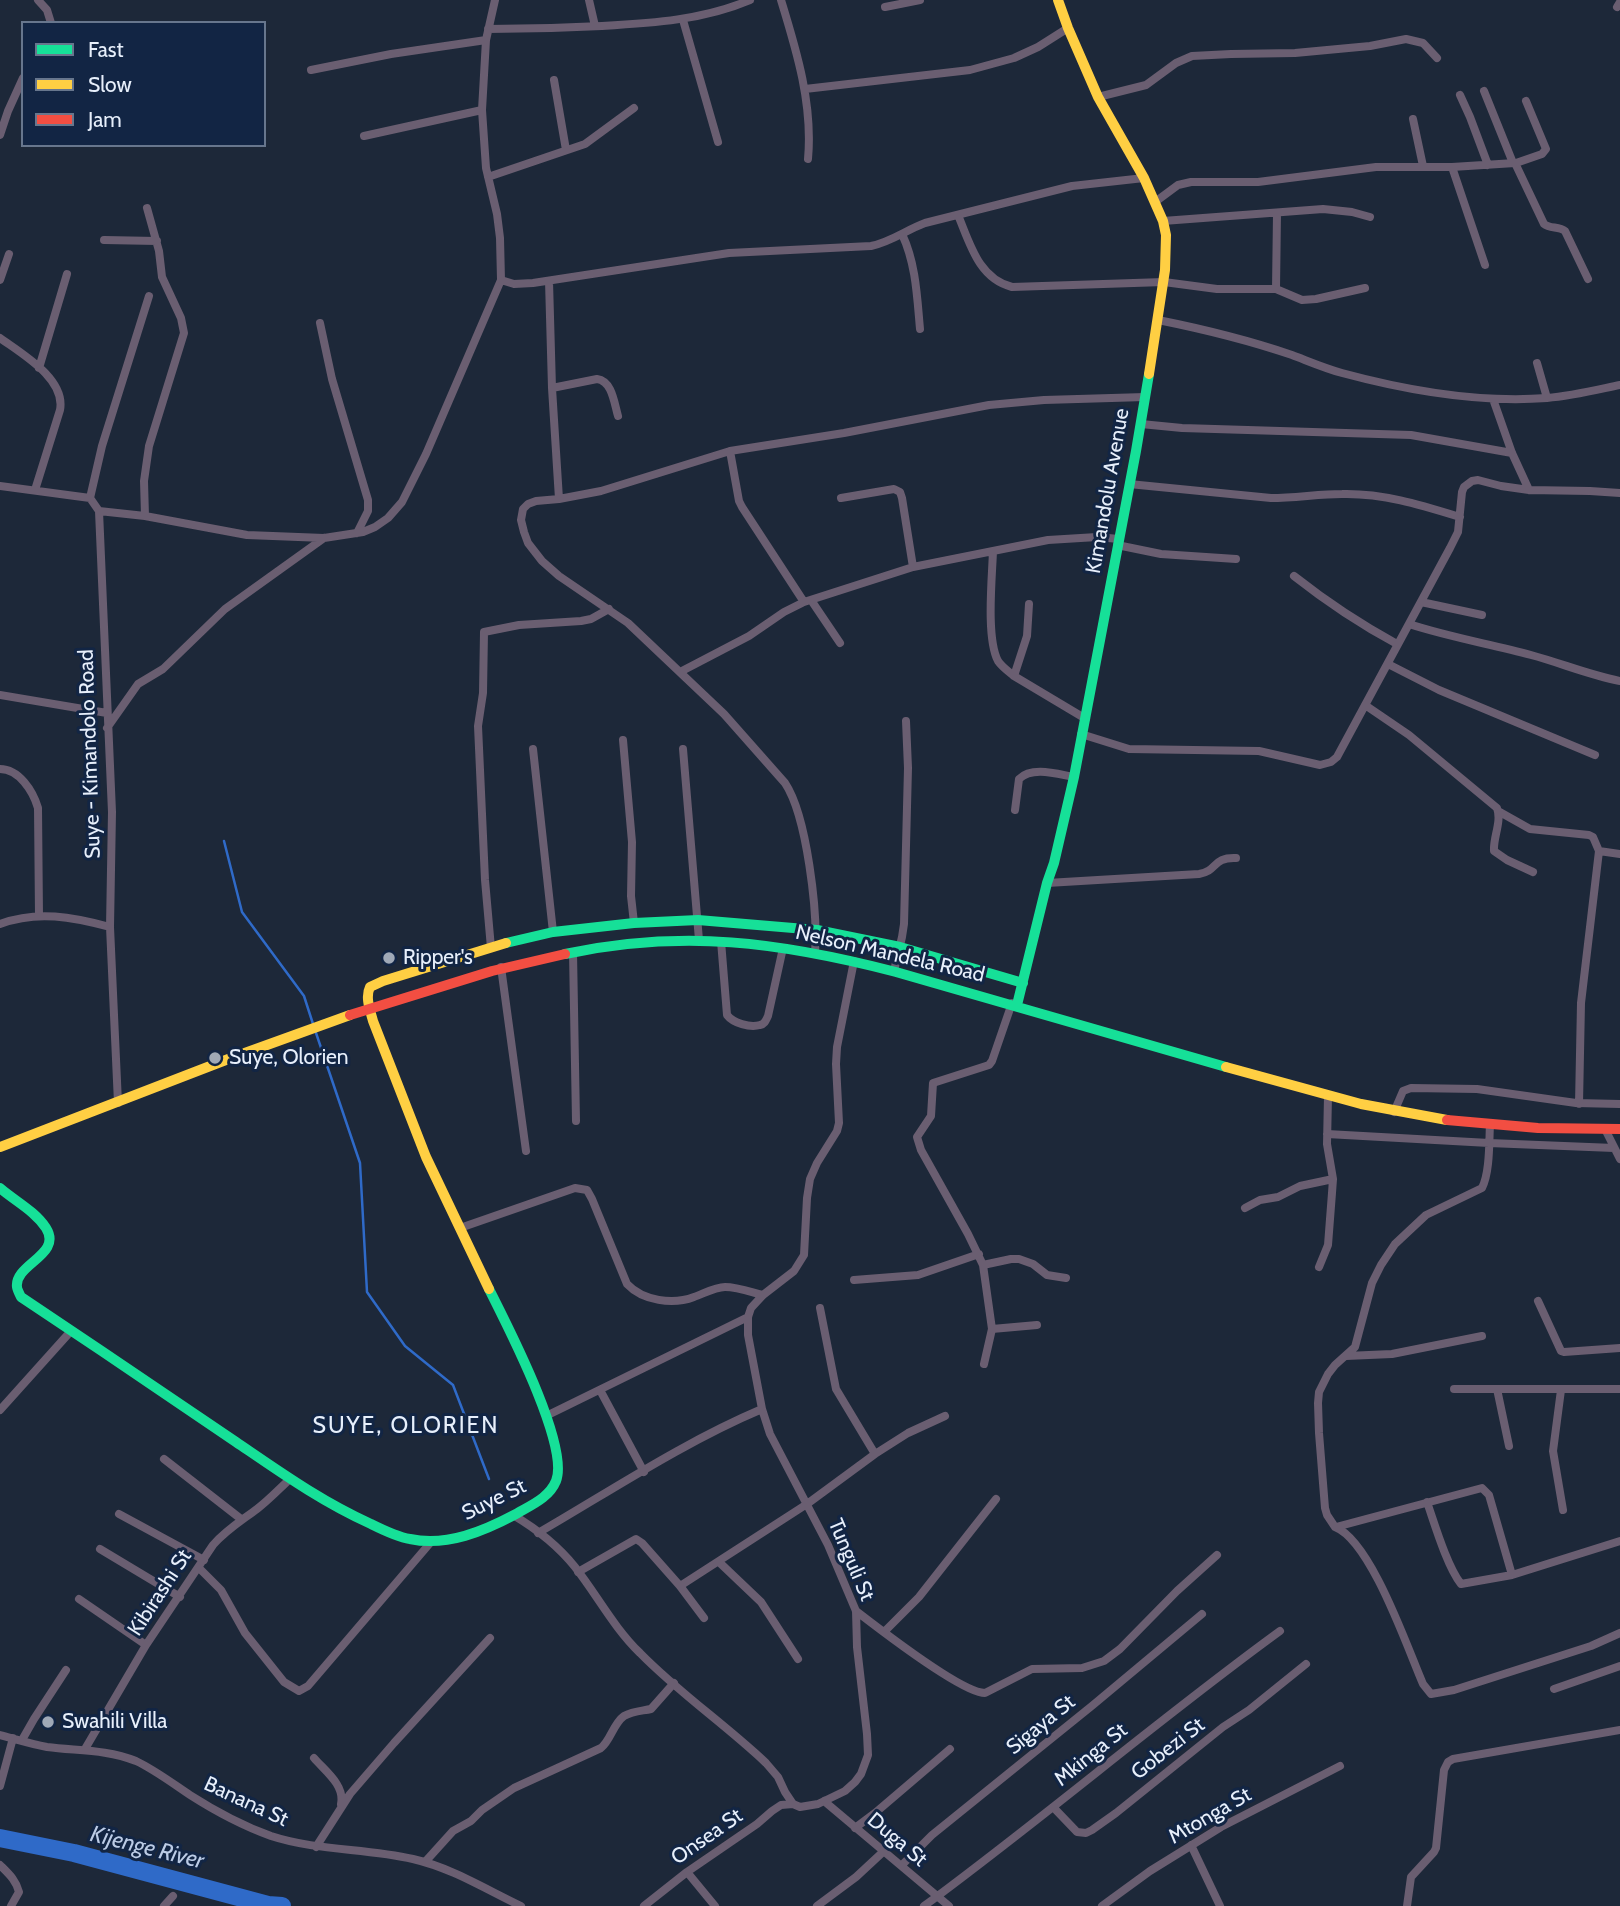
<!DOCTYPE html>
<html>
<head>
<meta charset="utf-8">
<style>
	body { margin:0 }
	#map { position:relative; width:1620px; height:1906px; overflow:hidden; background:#1d2839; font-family:Cabin,sans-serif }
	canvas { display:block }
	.legend { position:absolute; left:21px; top:21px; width:245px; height:126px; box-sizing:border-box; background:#122544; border:2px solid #67768d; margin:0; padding:9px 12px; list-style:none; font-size:21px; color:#e7effb }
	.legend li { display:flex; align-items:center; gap:14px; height:35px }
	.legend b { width:35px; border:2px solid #67768d }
</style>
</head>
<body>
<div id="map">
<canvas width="1620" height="1906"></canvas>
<ul class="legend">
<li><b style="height:9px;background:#16e098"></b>Fast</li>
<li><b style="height:9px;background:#ffcf43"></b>Slow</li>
<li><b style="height:9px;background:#f24e42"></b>Jam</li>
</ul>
</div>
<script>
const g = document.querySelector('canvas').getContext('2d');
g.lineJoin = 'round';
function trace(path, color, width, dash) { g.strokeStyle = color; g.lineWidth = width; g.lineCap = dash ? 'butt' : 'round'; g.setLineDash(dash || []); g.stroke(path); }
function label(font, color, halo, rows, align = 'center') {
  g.font = font + ' Cabin,sans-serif'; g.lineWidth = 6; g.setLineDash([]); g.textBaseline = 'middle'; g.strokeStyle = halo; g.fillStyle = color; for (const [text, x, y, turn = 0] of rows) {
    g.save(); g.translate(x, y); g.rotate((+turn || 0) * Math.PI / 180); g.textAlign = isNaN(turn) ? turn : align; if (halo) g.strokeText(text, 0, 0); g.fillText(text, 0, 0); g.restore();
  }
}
trace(new Path2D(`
	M 224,841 L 242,912 L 304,996 L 313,1024
	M 315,1030 L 360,1163 L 367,1292 L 405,1346 L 453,1385 L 489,1479`), '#2f6ac8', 2.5);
trace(new Path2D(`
	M 0,1838 L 74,1853 L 268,1905 L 282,1906`), '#2f6ac8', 18);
trace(new Path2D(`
	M 38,0 L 47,10 L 51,23
	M 589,0 L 595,26
	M 781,0 C 797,52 813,105 808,159
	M 885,7 L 920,0
	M 1617,7 L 1620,2
	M 683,20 L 718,142
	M 488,29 C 526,29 564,28 602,26 C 653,23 703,20 750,0
	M 311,70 L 391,54 L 486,40
	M 554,80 L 566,150
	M 805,89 L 970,70 L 1014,58 L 1038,47 L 1068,28
	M 1484,91 L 1513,163
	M 1460,95 L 1470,117 L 1488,165
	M 1098,97 L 1146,85 L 1176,63 L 1192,56 L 1231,54 L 1295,53 L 1370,46 L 1406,39 L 1423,43 L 1437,58
	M 1413,119 L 1423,166
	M 0,135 L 8,111 L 23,78
	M 364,136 L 482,110
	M 1516,163 L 1542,154 L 1546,149 L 1526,101
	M 1452,167 L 1485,265
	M 488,177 L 585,144 L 634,108
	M 1155,202 L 1178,185 L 1191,182 L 1258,182 L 1376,167 L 1452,167 L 1515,163 L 1544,224 C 1550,229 1559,226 1565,231 L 1588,279
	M 958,215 C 970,244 979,279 1012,287 L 1164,282 L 1217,289 L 1276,289 L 1302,300 L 1316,299 L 1365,288
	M 1163,221 L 1323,209 L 1352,212 L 1370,217
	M 902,234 C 916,264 917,296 920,329
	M 104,240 L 157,241
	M 0,280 L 9,254
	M 501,280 L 514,284 L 533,283 L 729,253 L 871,246 C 891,242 906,230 925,223 L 1072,186 L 1144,178
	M 549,281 L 552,388 L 559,499
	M 1276,289 L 1277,213
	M 1158,320 C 1203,329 1248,340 1292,355 C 1308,361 1324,368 1342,373 C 1405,390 1481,403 1547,398 C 1572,396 1596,390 1620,385
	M 320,323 L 332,379 L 368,500 L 368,511 L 357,533
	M 0,338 C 22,354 66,379 60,410 L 35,490
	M 1537,363 L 1547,398
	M 39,368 L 67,274
	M 552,388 L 597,379 C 612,381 614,402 618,416
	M 1493,399 L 1512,453 L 1529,490
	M 1141,424 L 1182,428 L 1411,435 L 1512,453
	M 730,451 L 739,501 L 742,507 L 804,602
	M 1129,484 L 1271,498 C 1295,498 1319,494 1342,494 C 1383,493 1421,505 1460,517
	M 0,486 L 90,498 L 99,511 L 112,812 L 110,927 L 118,1103
	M 90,498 L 102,446 L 149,296
	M 841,498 L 894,489 L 900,492 L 902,498 L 913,567
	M 99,511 L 145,516 L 247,535 L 324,538 L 363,532 L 375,527 L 388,518 L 402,502 L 426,454 L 501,280 L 500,238 L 497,214 L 486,168 L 482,110 L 486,40 L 495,0
	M 145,516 L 144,481 L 149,446 L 184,333 L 181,318 L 162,277 L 159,251 L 147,208
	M 1117,545 L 1161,554 L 1236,559
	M 993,551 C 992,579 986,638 998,661 C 1002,667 1008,671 1014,676 L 1086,719
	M 1294,576 C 1327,602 1360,624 1397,644
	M 811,600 L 840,643
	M 1421,602 L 1482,615
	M 1409,624 C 1449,637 1490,644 1531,655 C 1561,663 1589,675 1620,681
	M 1388,664 L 1439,690 L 1595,755
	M 680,672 L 749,636 L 784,612 L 804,602 L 913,567 L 1048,540 L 1097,537 L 1119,539
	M 1014,676 L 1027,636 L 1029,604
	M 0,695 L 107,713
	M 1365,705 L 1409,735 L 1497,808 C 1502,822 1493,837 1494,851 L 1507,860 L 1533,872
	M 107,728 L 138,684 L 163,669 L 225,609 L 324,538
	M 1081,734 L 1129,749 L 1259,751 L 1320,765 L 1331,762 L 1337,757 L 1450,548 L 1458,532 L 1462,492 L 1464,487 L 1472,481 L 1478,480 L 1501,486 L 1529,490 L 1590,491 L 1620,493
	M 623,740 L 632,842 L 631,896 L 634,923
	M 533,749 L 553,932
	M 683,749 L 699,940
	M 0,769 C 19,769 33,791 38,808 L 39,916
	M 1015,810 L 1019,779 C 1032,766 1057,774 1074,777
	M 1498,811 L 1530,829 L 1589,835 L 1593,837 L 1599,851 L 1581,1003 L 1579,1104
	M 1599,851 L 1620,854
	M 1047,883 L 1199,874 C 1218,871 1212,857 1236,858
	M 0,924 C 37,910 73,917 110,927
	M 721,941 L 727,1015 C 733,1023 750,1028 760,1025 C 765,1024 766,1020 768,1016 L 783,948
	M 491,948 L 485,880 L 478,726 L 483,693 L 484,632 L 519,625 L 581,621 L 591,619 L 609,609
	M 573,952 L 576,1121
	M 815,953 C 818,913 807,816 785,783 L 724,714 L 628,623 L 559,576 L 542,561 L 528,543 L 524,532 L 521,520 L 523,509 L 528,504 L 536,501 L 559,499 L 601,491 L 730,451 L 844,433 L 989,405 L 1044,400 L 1145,397
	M 501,967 L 526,1151
	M 894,971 L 902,937 L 904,924 L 908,768 L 906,721
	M 1394,1112 L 1403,1091 L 1411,1088 L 1477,1089 L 1576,1103 L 1620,1104
	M 1490,1124 C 1489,1143 1490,1172 1482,1188 L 1426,1215 L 1395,1244 L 1381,1265 L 1372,1283 L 1355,1347 L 1335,1365 L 1328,1374 L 1319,1392 L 1318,1403 L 1319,1433 L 1325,1508 L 1327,1515 L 1335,1527 C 1371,1541 1407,1647 1423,1684 L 1431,1694 L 1454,1690 L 1591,1646 L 1620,1633
	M 1605,1129 L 1620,1159
	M 1327,1134 L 1489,1143 L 1614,1148
	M 1245,1208 L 1260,1200 L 1278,1197 L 1300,1186 L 1333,1179
	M 460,1228 L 575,1188 L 587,1190 L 592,1199 L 627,1284 C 643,1301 673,1305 694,1297 C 703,1294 715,1287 725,1287 C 737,1287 751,1292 763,1295
	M 983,1265 L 1011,1259 L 1019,1259 L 1033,1264 L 1047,1275 L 1066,1278
	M 1319,1267 L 1328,1245 L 1332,1193 L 1333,1179 L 1327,1144 L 1328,1096
	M 854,1280 L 918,1275 L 979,1254
	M 1538,1301 L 1561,1351 L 1564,1352 L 1620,1348
	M 820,1308 L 836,1389 L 875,1454
	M 992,1329 L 1037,1325
	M 1346,1356 L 1392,1354 L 1482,1336
	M 984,1364 L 992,1329 L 983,1265 L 968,1234 L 921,1150 L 917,1137 L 931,1116 L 933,1083 L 989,1065 L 992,1061 L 1012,1003
	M 1454,1389 L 1620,1389
	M 1497,1389 L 1509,1446
	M 600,1390 L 644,1472
	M 1561,1390 L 1553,1451 L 1563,1510
	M 0,1410 L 71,1331
	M 546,1416 L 748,1317
	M 164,1459 L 241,1519
	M 1427,1502 C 1435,1525 1447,1566 1461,1584 L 1512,1575 L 1620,1541
	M 119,1514 L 204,1560
	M 513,1515 C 535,1528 559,1547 575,1567 C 597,1595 614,1628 640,1653 C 679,1693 726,1725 766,1763 L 778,1777 L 785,1792 L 793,1804 L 800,1807 L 818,1804 L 845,1791 L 855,1782 L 861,1774 L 868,1755 L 867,1734 L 857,1647 L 856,1611 L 828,1545 L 770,1434 L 762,1409 L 748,1335 L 748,1317 L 751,1308 L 763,1295 L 794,1271 L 804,1255 L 807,1198 L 810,1179 L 817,1163 L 837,1131 L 839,1123 L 836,1064 L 837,1047 L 854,961
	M 1336,1527 L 1482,1488 L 1489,1495 L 1512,1575
	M 538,1533 C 612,1490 684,1442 762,1409
	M 100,1549 L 180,1597
	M 719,1562 L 761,1602 L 798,1659
	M 199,1568 L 221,1590 L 245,1633 L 284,1682 L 299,1691 L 308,1686 L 431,1542
	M 578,1572 L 636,1539 L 642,1543 L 680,1586 L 704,1618
	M 680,1586 L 807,1504 L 875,1454 L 908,1433 L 945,1416
	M 79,1599 L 146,1645
	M 856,1611 C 878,1628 962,1693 985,1693 L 1032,1669 L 1082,1668 L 1104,1661 L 1120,1649 L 1177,1591 L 1217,1555
	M 884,1632 L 919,1597 L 996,1499
	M 1554,1689 L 1620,1666
	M 0,1735 C 15,1739 31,1744 47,1747 C 77,1751 106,1749 136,1761 C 155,1770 172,1783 190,1795 C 215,1811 243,1826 271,1836 C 317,1851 366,1848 413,1859 C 452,1868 485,1889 521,1906
	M 22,1740 L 34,1719 L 66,1670
	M 85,1749 L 146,1645 L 213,1545 C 226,1530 241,1521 257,1509 C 269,1500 279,1489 290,1479
	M 314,1758 C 325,1771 345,1785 341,1804
	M 0,1786 L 13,1738
	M 824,1801 L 949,1906
	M 1054,1808 L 1077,1832 L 1086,1833 L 1092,1830 L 1116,1813 L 1223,1727 L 1249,1710 L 1306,1664
	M 855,1828 L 875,1813 L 950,1749
	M 1191,1845 L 1220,1906
	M 316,1847 L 350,1794 L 394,1743 L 490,1638
	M 425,1862 L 453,1831 L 471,1821 L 482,1810 L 514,1788 L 601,1748 C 611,1740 613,1724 624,1716 C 633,1711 642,1711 651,1709 L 674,1683
	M 0,1865 C 9,1874 16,1880 19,1892 L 11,1906
	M 902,1865 L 932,1835 L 1093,1705 L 1202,1614
	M 687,1872 L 715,1906
	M 164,1906 L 173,1896
	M 644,1906 L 687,1872 L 757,1824 L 772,1811 L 781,1805 L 793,1804
	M 817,1906 L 856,1877 L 884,1851
	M 924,1906 C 1045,1817 1159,1719 1280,1631
	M 1102,1906 L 1150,1871 L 1221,1827 L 1340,1766
	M 1407,1906 L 1411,1877 L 1434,1852 L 1436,1848 L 1444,1770 L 1448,1762 L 1453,1759 L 1620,1730`), '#6a5e71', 8);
trace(new Path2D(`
	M 506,943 L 553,932 L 634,923 L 698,920 L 817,930 L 900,947 L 1023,983
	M 565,954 C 683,929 780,942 896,972 L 1226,1067
	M 1017,1005 L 1047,883 L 1054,863 L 1074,777 L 1136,451 L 1149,374
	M 0,1188 C 15,1201 35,1211 46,1228 C 63,1255 14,1264 17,1287 C 17,1289 20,1295 21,1297 C 93,1345 164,1393 236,1442 C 280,1472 322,1502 371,1524 C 383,1530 397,1537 410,1539 C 447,1547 484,1531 516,1514 C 531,1505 549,1498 556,1481 C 570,1446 507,1325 489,1289`), '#16e098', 10);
trace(new Path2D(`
	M 1058,0 L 1068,28 L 1098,97 L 1144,178 L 1163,221 L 1166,235 L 1165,270 L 1149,374
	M 1226,1067 L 1361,1104 L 1447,1120
	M 0,1147 L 231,1058 L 350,1015
	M 489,1289 L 426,1157 L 373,1021 C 370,1010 365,997 370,987 L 383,981 L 506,943`), '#ffcf43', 10);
trace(new Path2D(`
	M 350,1015 L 492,971 L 565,954
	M 1447,1120 L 1538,1128 L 1620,1129`), '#f24e42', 10);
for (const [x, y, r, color] of [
	[389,958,7,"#a0a9b7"],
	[215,1058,7,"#a0a9b7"],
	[48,1722,7,"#a0a9b7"]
]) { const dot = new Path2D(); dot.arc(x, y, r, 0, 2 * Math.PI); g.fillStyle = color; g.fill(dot); trace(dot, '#122544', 2.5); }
label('21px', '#e7effb', '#122544', [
	["Kimandolu Avenue",1108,491,-80],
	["Suye - Kimandolo Road",90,754,-92],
	["Nelson Mandela Road",890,954,13],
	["Suye St",494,1500,-26],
	["Tunguli St",851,1560,67],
	["Kibirashi St",160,1593,-57],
	["Sigaya St",1041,1725,-39],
	["Gobezi St",1168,1749,-38],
	["Mkinga St",1091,1755,-39],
	["Banana St",246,1802,25],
	["Mtonga St",1210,1816,-30],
	["Onsea St",707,1837,-35],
	["Duga St",897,1840,40]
]);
label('21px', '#e7effb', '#122544', [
	["Ripper's",403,958],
	["Suye, Olorien",229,1058],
	["Swahili Villa",62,1722]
], 'left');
g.letterSpacing = '2px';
label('23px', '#e7effb', '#122544', [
	["SUYE, OLORIEN",406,1426]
]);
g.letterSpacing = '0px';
label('italic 23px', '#bccce6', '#122544', [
	["Kijenge River",147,1848,14]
]);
</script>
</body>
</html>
